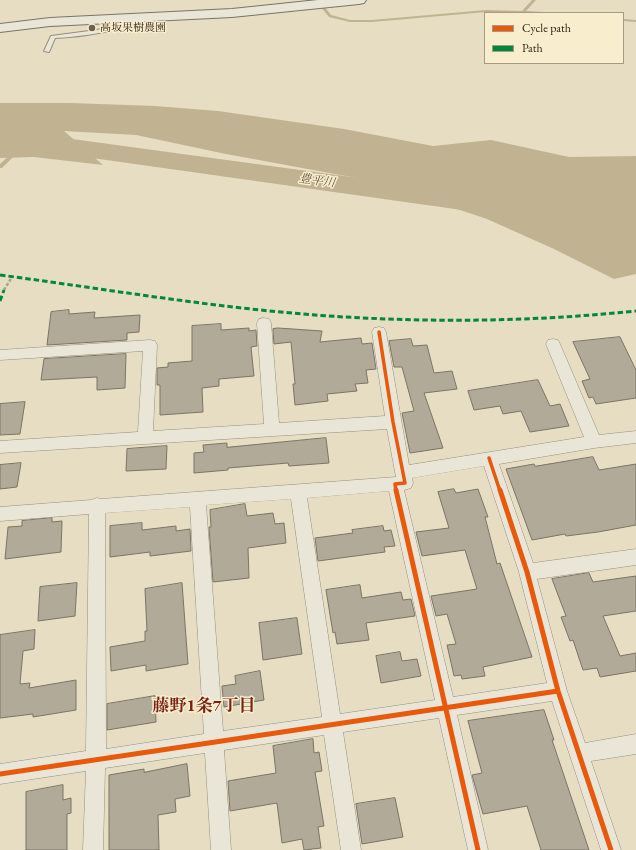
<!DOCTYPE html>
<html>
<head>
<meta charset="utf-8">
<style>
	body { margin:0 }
	#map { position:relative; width:636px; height:850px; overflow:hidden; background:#e6ddc2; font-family:"EB Garamond",serif }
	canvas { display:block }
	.legend { position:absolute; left:484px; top:12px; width:140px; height:52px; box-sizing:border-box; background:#f8eece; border:1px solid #a69a83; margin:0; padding:5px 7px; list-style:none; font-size:12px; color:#2c1d12 }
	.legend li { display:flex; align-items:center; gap:8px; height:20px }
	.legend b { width:20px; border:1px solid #a69a83 }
</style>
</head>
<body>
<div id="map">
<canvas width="636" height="850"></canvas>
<ul class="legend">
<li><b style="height:5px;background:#e8590c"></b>Cycle path</li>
<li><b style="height:5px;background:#00873e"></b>Path</li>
</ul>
</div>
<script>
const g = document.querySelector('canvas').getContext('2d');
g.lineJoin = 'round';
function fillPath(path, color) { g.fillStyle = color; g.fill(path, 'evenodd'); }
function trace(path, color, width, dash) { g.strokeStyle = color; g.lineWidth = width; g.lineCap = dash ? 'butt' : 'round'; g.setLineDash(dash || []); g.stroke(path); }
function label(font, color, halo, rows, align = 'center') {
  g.font = font + ' "EB Garamond","Noto Serif JP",serif'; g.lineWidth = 3; g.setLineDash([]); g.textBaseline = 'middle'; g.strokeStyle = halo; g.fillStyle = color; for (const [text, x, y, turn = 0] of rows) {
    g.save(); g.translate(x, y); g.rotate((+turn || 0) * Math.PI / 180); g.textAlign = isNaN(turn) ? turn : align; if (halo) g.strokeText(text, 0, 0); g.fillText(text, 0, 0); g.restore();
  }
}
fillPath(new Path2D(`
	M 0,103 L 70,103 L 155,106 L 218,111 L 344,129 L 433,146 L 491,140 L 569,157 L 636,156 L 636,274 L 614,279 L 554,249 L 487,219 L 373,181 L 226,154 L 136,135 L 64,131 L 103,165 L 34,157 L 0,158 Z`), '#c1b391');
fillPath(new Path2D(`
	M 315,0 L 319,0 L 331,15 L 350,20 L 372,20 L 486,10 L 522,11 L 532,0 L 536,0 L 526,11 L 544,12 L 546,13 L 486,12 L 372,22 L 350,22 L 329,17 Z
	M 623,19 L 636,20 L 636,22 L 623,21 Z
	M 13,152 L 15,152 L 17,153 L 2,168 L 0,168 L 0,164 Z`), '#c1b391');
fillPath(new Path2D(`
	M 28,133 L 462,192 L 472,194 L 476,201 L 472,208 L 462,210 L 28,149 L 0,153 L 0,137 Z`), '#c1b391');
const building = new Path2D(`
	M 69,310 L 69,314 L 95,312 L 94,318 L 140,315 L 139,332 L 127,333 L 127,340 L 47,345 L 51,312 Z
	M 221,324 L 221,330 L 249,328 L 249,331 L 256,330 L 257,346 L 251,347 L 254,376 L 219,379 L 219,386 L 202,388 L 203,412 L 160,415 L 160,385 L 157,385 L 157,368 L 168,367 L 168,363 L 192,361 L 192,326 Z
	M 278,328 L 322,331 L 320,342 L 361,338 L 362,344 L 372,343 L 376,369 L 366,370 L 368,383 L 355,384 L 357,391 L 327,394 L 328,401 L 295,405 L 293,384 L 295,384 L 291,342 L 274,344 L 273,329 Z
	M 620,337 L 636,370 L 636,398 L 596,404 L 593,397 L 589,398 L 582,381 L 590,379 L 573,342 Z
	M 411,339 L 413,346 L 427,345 L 434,373 L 452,371 L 457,389 L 424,393 L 443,448 L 410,453 L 402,413 L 414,411 L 402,367 L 394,367 L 389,341 Z
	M 126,354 L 125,388 L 97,390 L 97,377 L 41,380 L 44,359 Z
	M 538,380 L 550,406 L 560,404 L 569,426 L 530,432 L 521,411 L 503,414 L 500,406 L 474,410 L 468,391 Z
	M 25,402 L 20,434 L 0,435 L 0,404 Z
	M 326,438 L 329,463 L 289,466 L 288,463 L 228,468 L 228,470 L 194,473 L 194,453 L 204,452 L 203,445 L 227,443 L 227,447 Z
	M 167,446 L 166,469 L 126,471 L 127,449 Z
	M 593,457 L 599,470 L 636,464 L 636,525 L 598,532 L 566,536 L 565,534 L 532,540 L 506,469 L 534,464 L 535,466 Z
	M 21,463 L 17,487 L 0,489 L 0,465 Z
	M 454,489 L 456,493 L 478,489 L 488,517 L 485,517 L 497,564 L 500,563 L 532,657 L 483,667 L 485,676 L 462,679 L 461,675 L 454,676 L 447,645 L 456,644 L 447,614 L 436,616 L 431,596 L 477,589 L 465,550 L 422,556 L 416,532 L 449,528 L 438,492 Z
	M 245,504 L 247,516 L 273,513 L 275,524 L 284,523 L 286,543 L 248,548 L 249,578 L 213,582 L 209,527 L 211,527 L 210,510 Z
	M 52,518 L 52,522 L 62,521 L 61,552 L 5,559 L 8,527 L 22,526 L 22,521 Z
	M 142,523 L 142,530 L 176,526 L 176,531 L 190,529 L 191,551 L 150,556 L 150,552 L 110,557 L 110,526 Z
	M 383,526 L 384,531 L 391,530 L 395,546 L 384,547 L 385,552 L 318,561 L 315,538 L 353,533 L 352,530 Z
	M 589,573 L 593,582 L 636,576 L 636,611 L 603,616 L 620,656 L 636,653 L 636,671 L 600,677 L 597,668 L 583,670 L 573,640 L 570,641 L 561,617 L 566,616 L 552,579 Z
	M 77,583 L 75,616 L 38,621 L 40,587 Z
	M 182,583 L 188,664 L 146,671 L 146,665 L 111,671 L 110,647 L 145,641 L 145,631 L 147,631 L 145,589 Z
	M 360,585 L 362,598 L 401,592 L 403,600 L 411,599 L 415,616 L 366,623 L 369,640 L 337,644 L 335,632 L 333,633 L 326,590 Z
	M 297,618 L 302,654 L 263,660 L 259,623 Z
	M 35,630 L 34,649 L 23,651 L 20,684 L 30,683 L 29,688 L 76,680 L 76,710 L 33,717 L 33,714 L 0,718 L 0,635 Z
	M 400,652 L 402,661 L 417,659 L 421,676 L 381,683 L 376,656 Z
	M 260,671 L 264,700 L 224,707 L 222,686 L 236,684 L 235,676 Z
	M 155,696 L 156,722 L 107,730 L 107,704 Z
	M 544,710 L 554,740 L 552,740 L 589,850 L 541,850 L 527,806 L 483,814 L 472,775 L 482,773 L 468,721 Z
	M 313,739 L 314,753 L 319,752 L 322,771 L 315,772 L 324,826 L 318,827 L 321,848 L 304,850 L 302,839 L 282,843 L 277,803 L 230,811 L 228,781 L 276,773 L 273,746 Z
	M 187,764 L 190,796 L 175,799 L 176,812 L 158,815 L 159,850 L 109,850 L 109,775 L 144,769 L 144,772 Z
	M 63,785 L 63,800 L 71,798 L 71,813 L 67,814 L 67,850 L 26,850 L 26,792 Z
	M 395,798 L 403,837 L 362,844 L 356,804 Z`);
fillPath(building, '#b1aa98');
trace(building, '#7b7466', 1);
const lane = new Path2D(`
	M 139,17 L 144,18 C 126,31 78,37 55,38 L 49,52 L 44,51 L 51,36 L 97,30 L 117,25 Z`);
const street = new Path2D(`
	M 264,318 L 269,319 L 271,323 L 279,423 L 385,416 L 372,332 L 374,328 L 379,327 L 384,328 L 386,332 L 409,465 L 584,437 L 546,344 L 548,340 L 553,339 L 558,340 L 560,344 L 599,435 L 636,431 L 636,443 L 594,448 L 499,464 L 533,563 L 636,549 L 636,565 L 537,579 L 567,691 L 585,743 L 636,734 L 636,754 L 591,761 L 621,850 L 601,850 L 552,701 L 457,715 L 488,850 L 468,850 L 439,718 L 343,732 L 361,850 L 341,850 L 324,735 L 224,750 L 231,850 L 211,850 L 205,753 L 105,768 L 103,850 L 83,850 L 86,771 L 0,784 L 0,764 L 86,751 L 89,514 L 0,521 L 0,507 L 91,500 L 97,498 L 101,499 L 396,477 L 387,429 L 0,453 L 0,441 L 138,432 L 143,351 L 0,360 L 0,350 L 150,340 L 155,341 L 157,345 L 153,431 L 264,424 L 257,323 L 259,319 ZM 484,466 L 519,572 L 547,683 L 453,697 L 404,490 L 411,488 L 413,483 L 412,478 ZM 389,491 L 435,700 L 340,714 L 307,498 ZM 291,499 L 322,717 L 223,731 L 206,505 ZM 190,507 L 204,734 L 106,749 L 105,513 Z`);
const secondary = new Path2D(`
	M 318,0 L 366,0 L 364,3 L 359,4 L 232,17 L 50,26 L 0,32 L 0,24 L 50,18 L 232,9 Z`);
trace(lane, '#958e7e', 2);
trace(street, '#958e7e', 1);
trace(secondary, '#7b7466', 2);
trace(new Path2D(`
	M 4,290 L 12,277`), '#a6a196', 2.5, [3, 2]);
fillPath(lane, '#e9e6d8');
fillPath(street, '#e9e6d8');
fillPath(secondary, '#e9e6d8');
trace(new Path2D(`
	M 0,275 C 105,289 210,307 315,315 C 422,323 529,322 636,311
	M 0,301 L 4,290`), '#00873e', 3, [5.5, 3]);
trace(new Path2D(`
	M 379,332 L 393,422 L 405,483 L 395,484 L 396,491
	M 489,458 L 500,491`), '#e8590c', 3.5);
trace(new Path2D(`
	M 396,490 L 478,850
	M 500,490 L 527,572 L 558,691 L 611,850
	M 0,774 L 558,691`), '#e8590c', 5);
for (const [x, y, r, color] of [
	[92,28,4,"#6d6050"]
]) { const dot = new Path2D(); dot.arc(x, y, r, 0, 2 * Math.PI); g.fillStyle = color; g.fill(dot); trace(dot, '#f8eece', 1.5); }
label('11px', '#2c1d12', '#f8eece', [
	["高坂果樹農園",100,28]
], 'left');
label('italic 12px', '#61523c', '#f8eece', [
	["豊平川",317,181,8]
]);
label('bold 17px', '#7a1f14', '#f8eece', [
	["藤野1条7丁目",204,706]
]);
</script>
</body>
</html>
